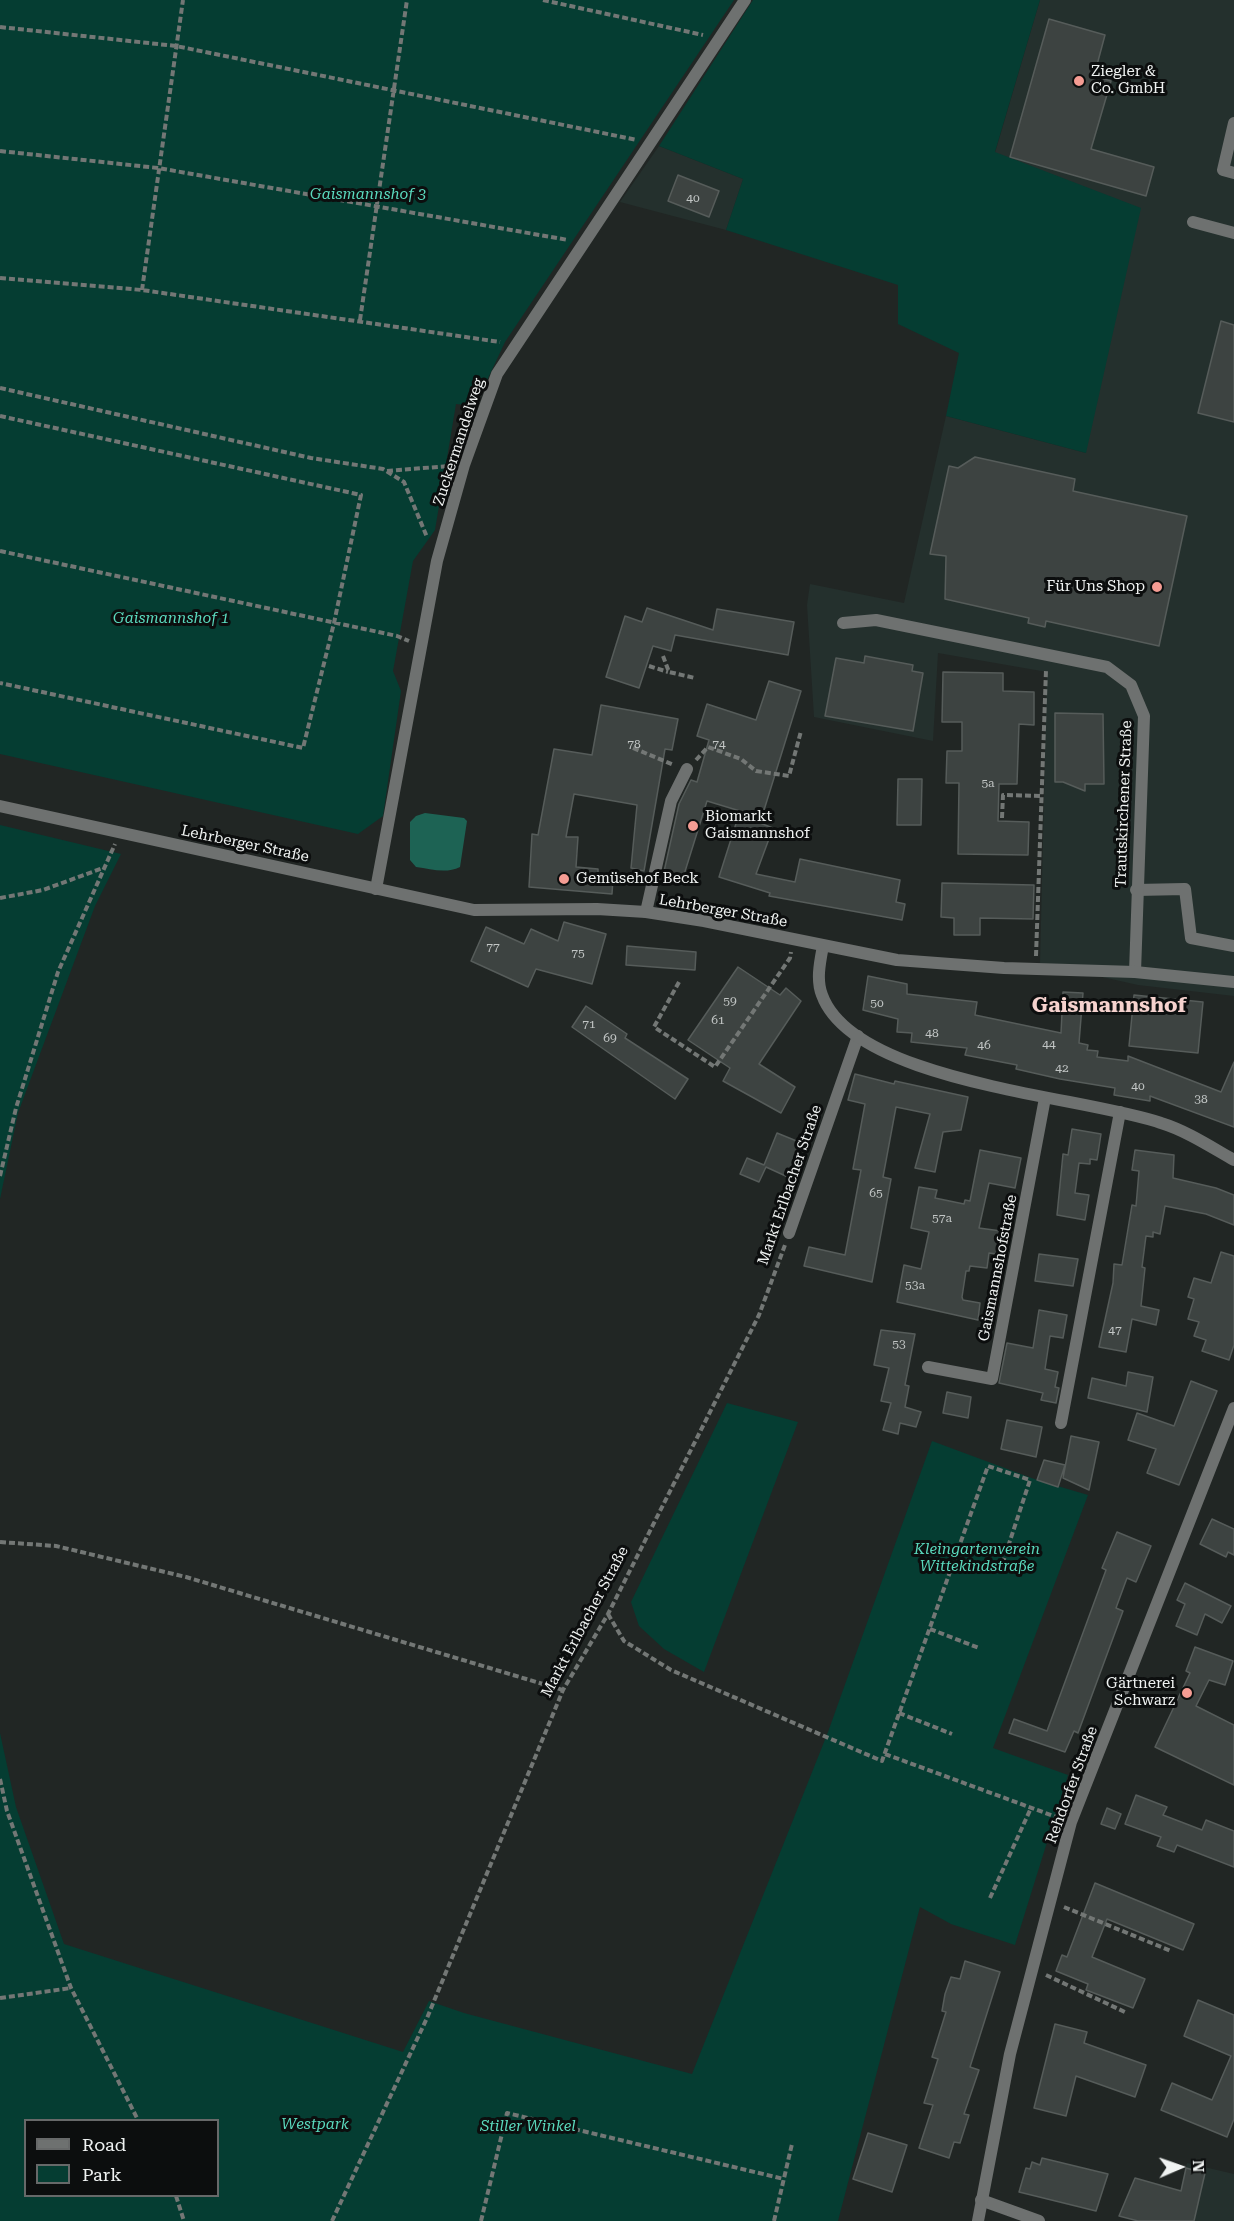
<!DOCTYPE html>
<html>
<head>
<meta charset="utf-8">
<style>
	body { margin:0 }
	#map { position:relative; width:1234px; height:2221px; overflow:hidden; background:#212624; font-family:"Roboto Serif",serif }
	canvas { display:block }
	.legend { position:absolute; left:24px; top:2119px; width:195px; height:78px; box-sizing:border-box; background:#0c0e0e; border:2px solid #676969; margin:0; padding:8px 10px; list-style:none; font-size:18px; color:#eff2f1 }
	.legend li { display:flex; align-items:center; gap:12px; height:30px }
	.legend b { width:30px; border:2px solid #676969 }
	.north { position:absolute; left:1150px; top:2137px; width:60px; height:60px; -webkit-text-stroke:4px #0c0e0e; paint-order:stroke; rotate:88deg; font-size:16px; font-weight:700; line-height:24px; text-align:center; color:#eff2f1 }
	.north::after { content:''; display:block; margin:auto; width:21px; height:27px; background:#eff2f1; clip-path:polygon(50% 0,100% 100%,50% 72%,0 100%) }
</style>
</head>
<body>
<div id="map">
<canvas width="1234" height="2221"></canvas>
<ul class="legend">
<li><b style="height:8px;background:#6e7170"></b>Road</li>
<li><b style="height:16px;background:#053d32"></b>Park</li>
</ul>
<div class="north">N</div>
</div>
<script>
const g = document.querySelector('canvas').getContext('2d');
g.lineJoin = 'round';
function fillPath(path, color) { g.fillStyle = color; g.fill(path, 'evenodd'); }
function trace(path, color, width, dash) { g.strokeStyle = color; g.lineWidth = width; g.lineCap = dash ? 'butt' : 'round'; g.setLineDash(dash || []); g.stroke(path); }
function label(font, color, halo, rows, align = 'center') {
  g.font = font + ' "Roboto Serif",serif'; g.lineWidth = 6; g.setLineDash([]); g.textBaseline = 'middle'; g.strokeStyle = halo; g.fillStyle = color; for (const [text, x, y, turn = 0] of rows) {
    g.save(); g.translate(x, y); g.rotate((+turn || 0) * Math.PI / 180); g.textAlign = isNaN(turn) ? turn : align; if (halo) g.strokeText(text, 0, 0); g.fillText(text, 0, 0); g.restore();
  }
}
fillPath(new Path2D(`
	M 1040,0 L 1234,0 L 1234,996 L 1138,985 L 1040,963 L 1047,672 L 938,653 L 933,741 L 814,717 L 807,605 L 810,584 L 904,603 L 946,416 L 1086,453 L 995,153 Z
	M 659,146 L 743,179 L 726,230 L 620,202 Z
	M 1187,2163 L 1234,2174 L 1234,2221 L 1173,2221 Z`), '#24302d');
fillPath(new Path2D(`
	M 0,0 L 734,0 L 505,342 L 475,406 L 456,404 L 435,530 L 413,561 L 393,671 L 401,691 L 383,816 L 358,834 L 0,754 Z
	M 753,0 L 1040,0 L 995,152 L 1141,208 L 1086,453 L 946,416 L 959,353 L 898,324 L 898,285 L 726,230 L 743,179 L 659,146 Z
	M 0,825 L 121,854 L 95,906 L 18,1113 L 0,1199 Z
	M 727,1403 L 798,1422 L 704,1672 L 664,1649 L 639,1626 L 631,1602 Z
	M 932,1441 L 1037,1480 L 1088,1495 L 993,1748 L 1068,1775 L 1015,1945 L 951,1924 L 920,1907 L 838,2221 L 0,2221 L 0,1733 L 16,1807 L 64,1944 L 403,2052 L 429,2001 L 464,2013 L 692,2074 L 828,1732 ZM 26,2120 L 218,2120 L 218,2196 L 26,2196 Z`), '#053d32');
fillPath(new Path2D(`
	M 425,813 L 464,818 L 467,821 L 460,867 C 446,874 431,869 416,867 L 410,860 L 410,822 L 416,816 Z`), '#1d6354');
const building = new Path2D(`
	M 1049,19 L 1105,35 L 1094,76 L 1111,81 L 1091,149 L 1154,167 L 1146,196 L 1010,157 Z
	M 678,175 L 719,191 L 709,217 L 668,201 Z
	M 1221,321 L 1234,325 L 1234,422 L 1198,413 Z
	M 975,457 L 1075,479 L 1073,491 L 1187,516 L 1159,646 L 1046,621 L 1045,627 L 1028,623 L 1029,618 L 945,599 L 946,556 L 930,554 L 949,466 L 958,468 Z
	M 647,608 L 713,630 L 717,609 L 794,622 L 788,655 L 675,635 L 671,651 L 653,646 L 639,688 L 606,677 L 625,616 L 642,622 Z
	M 865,656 L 913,665 L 912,671 L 923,673 L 913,731 L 825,716 L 836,658 L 864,663 Z
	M 943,672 L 1003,673 L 1003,691 L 1034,692 L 1034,725 L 1019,724 L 1017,784 L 999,784 L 998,821 L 1029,822 L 1028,855 L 958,854 L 959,783 L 946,783 L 947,751 L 962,751 L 962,722 L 942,722 Z
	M 769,681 L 801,691 L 760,823 L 773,828 L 756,874 L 795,882 L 800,859 L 900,880 L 896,902 L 905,904 L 902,920 L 769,896 L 770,893 L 719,877 L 740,811 L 707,801 L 682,881 L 663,876 L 679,804 L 691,780 L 697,782 L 709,740 L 697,736 L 707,704 L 756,720 Z
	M 601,705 L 678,719 L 672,750 L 665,749 L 644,871 L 631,868 L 637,805 L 574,794 L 566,837 L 578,837 L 576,867 L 598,869 L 598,877 L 613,878 L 612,894 L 529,887 L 532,834 L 538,835 L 554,749 L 592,755 Z
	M 1055,713 L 1103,714 L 1104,784 L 1085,784 L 1085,791 L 1063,782 L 1055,782 Z
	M 898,779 L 922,779 L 921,825 L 897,825 Z
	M 942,883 L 1034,885 L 1033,919 L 980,918 L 980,935 L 954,935 L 954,918 L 941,917 Z
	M 564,922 L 606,934 L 592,984 L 536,969 L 528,987 L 471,961 L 486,927 L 524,944 L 531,929 L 558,941 Z
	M 627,946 L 696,952 L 695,970 L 626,965 Z
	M 738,967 L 780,995 L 786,988 L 801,1001 L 759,1064 L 795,1087 L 781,1113 L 723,1081 L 730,1068 L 688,1040 Z
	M 868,976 L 907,984 L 907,994 L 977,1002 L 975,1015 L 1061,1033 L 1063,992 L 1083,993 L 1079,1043 L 1088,1045 L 1087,1050 L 1098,1051 L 1097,1057 L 1128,1061 L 1128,1056 L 1221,1092 L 1234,1062 L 1234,1127 L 1150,1096 L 1150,1101 L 1114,1095 L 1115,1088 L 1060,1079 L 1016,1069 L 1017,1065 L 965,1055 L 967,1048 L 911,1042 L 912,1033 L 897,1032 L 898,1019 L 863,1010 Z
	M 1134,995 L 1203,1002 L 1198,1053 L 1129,1046 Z
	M 586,1006 L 627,1034 L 625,1038 L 688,1079 L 675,1099 L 572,1027 Z
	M 855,1074 L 894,1084 L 895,1081 L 968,1097 L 961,1130 L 943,1132 L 935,1172 L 915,1168 L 930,1114 L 896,1107 L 883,1177 L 891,1179 L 872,1282 L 804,1266 L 809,1247 L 845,1255 L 861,1170 L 853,1169 L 865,1104 L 848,1100 Z
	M 1072,1129 L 1101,1134 L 1097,1160 L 1090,1159 L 1090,1164 L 1079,1163 L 1075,1193 L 1089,1195 L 1085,1220 L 1057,1215 L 1063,1154 L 1068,1155 Z
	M 777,1133 L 804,1144 L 790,1178 L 766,1167 L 759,1182 L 740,1174 L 747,1158 L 764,1165 Z
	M 980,1150 L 1021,1158 L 1015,1188 L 989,1183 L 979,1228 L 1001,1231 L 997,1254 L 989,1253 L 987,1268 L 970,1266 L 969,1271 L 966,1271 L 962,1297 L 963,1300 L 980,1303 L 978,1320 L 897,1302 L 904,1265 L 921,1269 L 929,1232 L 911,1228 L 919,1187 L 937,1190 L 935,1198 L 964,1204 L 965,1200 L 970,1201 Z
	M 1135,1150 L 1174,1155 L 1173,1178 L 1216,1188 L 1234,1195 L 1234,1225 L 1206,1214 L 1165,1206 L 1160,1234 L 1153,1232 L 1153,1237 L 1146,1236 L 1142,1267 L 1145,1268 L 1141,1306 L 1159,1310 L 1156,1325 L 1132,1319 L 1126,1352 L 1099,1347 L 1113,1283 L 1114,1264 L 1122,1265 L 1132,1205 L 1136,1206 L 1139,1171 L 1132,1170 Z
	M 1221,1252 L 1234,1256 L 1234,1345 L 1229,1360 L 1202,1351 L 1206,1340 L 1194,1336 L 1199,1322 L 1188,1319 L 1194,1299 L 1188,1297 L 1194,1278 L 1211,1283 Z
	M 1039,1254 L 1078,1259 L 1073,1286 L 1035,1281 Z
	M 1039,1310 L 1067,1315 L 1063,1338 L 1050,1336 L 1045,1369 L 1058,1372 L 1055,1387 L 1059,1388 L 1056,1403 L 1041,1400 L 1043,1393 L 999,1383 L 1007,1343 L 1033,1348 Z
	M 881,1330 L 915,1334 L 905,1385 L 909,1386 L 905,1407 L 921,1412 L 916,1427 L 900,1423 L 898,1434 L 883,1430 L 891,1403 L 881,1401 L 889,1368 L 874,1365 Z
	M 1128,1372 L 1153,1377 L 1147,1412 L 1088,1398 L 1092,1378 L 1126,1386 Z
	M 1191,1381 L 1217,1391 L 1179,1485 L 1147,1473 L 1156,1449 L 1128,1440 L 1137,1413 L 1174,1426 Z
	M 947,1392 L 971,1397 L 968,1418 L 943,1413 Z
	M 1007,1420 L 1042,1427 L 1036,1457 L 1001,1449 Z
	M 1071,1436 L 1099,1442 L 1089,1490 L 1063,1478 Z
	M 1044,1460 L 1065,1465 L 1058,1487 L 1037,1480 Z
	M 1212,1519 L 1234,1529 L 1234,1555 L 1228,1552 L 1226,1557 L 1200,1544 Z
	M 1117,1532 L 1151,1546 L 1136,1582 L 1127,1578 L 1116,1608 L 1123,1611 L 1078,1733 L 1074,1731 L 1065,1752 L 1009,1733 L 1014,1719 L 1047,1731 L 1106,1570 L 1102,1568 Z
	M 1185,1583 L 1231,1606 L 1222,1623 L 1205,1614 L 1197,1635 L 1176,1626 L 1185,1604 L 1177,1600 Z
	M 1195,1647 L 1233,1661 L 1225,1685 L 1209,1680 L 1196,1706 L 1234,1725 L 1234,1785 L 1155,1747 L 1190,1673 L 1186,1671 Z
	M 1136,1795 L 1167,1807 L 1163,1815 L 1202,1830 L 1206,1820 L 1234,1831 L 1234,1867 L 1177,1845 L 1174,1852 L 1157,1846 L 1161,1837 L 1125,1824 Z
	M 1107,1808 L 1121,1814 L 1115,1829 L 1101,1824 Z
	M 1095,1883 L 1194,1924 L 1183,1950 L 1107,1919 L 1092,1957 L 1145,1979 L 1133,2008 L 1086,1990 L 1088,1984 L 1056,1971 L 1062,1955 L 1067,1957 Z
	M 965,1961 L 1000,1972 L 970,2067 L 979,2070 L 964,2114 L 969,2115 L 960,2143 L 954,2142 L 949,2158 L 919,2148 L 933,2105 L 924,2103 L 938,2059 L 932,2057 L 946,2012 L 942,2011 L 945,1994 L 951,1977 L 960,1979 Z
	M 1198,2000 L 1234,2015 L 1234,2119 L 1227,2137 L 1161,2110 L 1172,2083 L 1212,2100 L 1231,2056 L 1184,2036 Z
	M 1055,2024 L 1087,2032 L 1084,2043 L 1146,2065 L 1135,2097 L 1076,2076 L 1066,2116 L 1034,2108 Z
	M 868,2133 L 907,2145 L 892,2192 L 853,2179 Z
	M 1042,2158 L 1108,2174 L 1096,2211 L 1019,2192 L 1026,2168 L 1030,2169 L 1032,2162 L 1040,2165 Z
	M 1186,2168 L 1205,2173 L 1194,2221 L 1138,2221 L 1119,2216 L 1135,2178 L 1181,2191 Z`);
fillPath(building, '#3d4341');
trace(building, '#565c5a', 1.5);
trace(new Path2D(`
	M 543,0 L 703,35
	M 0,27 L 176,46 L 637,140
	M 0,151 L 158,168 L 568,240
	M 0,278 L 142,290 L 500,342
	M 142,290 L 183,0
	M 360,320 L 407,0
	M 0,388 L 311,458 L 383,469 L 404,482 L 427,537
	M 0,416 L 361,495 L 334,623 L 303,748 L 0,683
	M 387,471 L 449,466
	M 0,551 L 397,636 L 409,641
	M 663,656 L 669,672 L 695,678
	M 649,666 L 668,672
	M 633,748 L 674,765
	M 696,760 L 708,747 L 741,759 L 756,771 L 789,776 L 801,731
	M 1002,818 L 1003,795 L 1041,796
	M 0,898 L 43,890 L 103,868
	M 1036,956 L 1046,670
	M 679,982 L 654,1027 L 715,1067 L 790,958 L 791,952
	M 0,1176 L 16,1108 L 58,972 L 115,844
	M 0,1542 L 56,1546 L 186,1577 L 563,1690
	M 608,1614 L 624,1641 L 671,1670 L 882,1761 L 988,1466 L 1030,1480 L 1002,1565
	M 930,1629 L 979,1648
	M 899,1713 L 952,1734
	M 885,1754 L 1059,1818
	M 0,1779 L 7,1811 L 71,1988 L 138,2120
	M 990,1898 L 1031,1808
	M 1064,1907 L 1171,1951
	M 1046,1975 L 1127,2013
	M 0,1998 L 71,1988
	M 176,2196 L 184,2221
	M 332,2221 L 427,2018 L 563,1690 L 608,1614 L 759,1315 L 785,1245
	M 481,2221 L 507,2113 L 784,2179
	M 774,2221 L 792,2144`), '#737775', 4, [6, 3]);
trace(new Path2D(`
	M 1234,123 L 1223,170 L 1234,173
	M 1193,222 L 1234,233
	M 1136,890 L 1185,889 L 1191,938 L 1234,946
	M 646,912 L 671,801 L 687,769
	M 789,1233 L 858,1036
	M 928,1367 L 992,1379 L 1045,1098
	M 981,2200 L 1039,2221`), '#6e7170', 12);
trace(new Path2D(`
	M 843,623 L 876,620 L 1107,667 L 1131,685 L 1144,716 L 1135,972
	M 376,889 L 437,561 L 464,465 L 497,374 L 745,0
	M 823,946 C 820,962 816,980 822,995 C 854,1083 1083,1096 1161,1123 C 1187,1131 1211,1147 1234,1160
	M 1061,1423 L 1120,1112
	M 978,2221 L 1010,2054 L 1071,1822 L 1234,1408`), '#6e7170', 12);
trace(new Path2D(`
	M 0,806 L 474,910 L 597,909 L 646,912 L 704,921 L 897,960 L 1004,968 L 1135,972 L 1234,982`), '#6e7170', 12);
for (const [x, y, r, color] of [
	[1079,81,6,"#f59c93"],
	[1157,587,6,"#f59c93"],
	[693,826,6,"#f59c93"],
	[564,879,6,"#f59c93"],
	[1187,1693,6,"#f59c93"]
]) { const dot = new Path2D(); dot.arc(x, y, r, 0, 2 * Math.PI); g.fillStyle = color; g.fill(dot); trace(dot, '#0c0e0e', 2); }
label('12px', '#c2c6c5', null, [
	["40",693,198],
	["78",634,744],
	["74",719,744],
	["5a",988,783],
	["77",493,947],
	["75",578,953],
	["59",730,1001],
	["50",877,1003],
	["61",718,1020],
	["71",589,1024],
	["48",932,1033],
	["69",610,1038],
	["44",1049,1044],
	["46",984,1045],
	["42",1062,1068],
	["40",1138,1086],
	["38",1201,1099],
	["65",876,1193],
	["57a",942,1218],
	["53a",915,1285],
	["47",1115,1330],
	["53",899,1344]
]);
label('15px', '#eff2f1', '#0c0e0e', [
	["Ziegler &",1091,72],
	["Co. GmbH",1091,89],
	["Für Uns Shop",1145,587,"right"],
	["Biomarkt",705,817],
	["Gaismannshof",705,834],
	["Gemüsehof Beck",576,879],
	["Gärtnerei",1175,1684,"right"],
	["Schwarz",1175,1701,"right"]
], 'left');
label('italic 15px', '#5adabe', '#0c0e0e', [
	["Gaismannshof 3",368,195],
	["Gaismannshof 1",171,619],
	["Kleingartenverein",977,1550],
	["Wittekindstraße",977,1567],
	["Westpark",315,2125],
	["Stiller Winkel",528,2127]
]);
label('15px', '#eff2f1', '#0c0e0e', [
	["Zuckermandelweg",459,442,-72],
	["Trautskirchener Straße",1124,804,-88],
	["Lehrberger Straße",245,844,12],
	["Lehrberger Straße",723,911,10],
	["Markt Erlbacher Straße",790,1185,-71],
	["Gaismannshofstraße",998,1268,-79],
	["Markt Erlbacher Straße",585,1622,-62],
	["Rehdorfer Straße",1072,1785,-70]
]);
label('bold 21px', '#f5d2ce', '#0c0e0e', [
	["Gaismannshof",1109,1006]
]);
</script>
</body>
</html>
